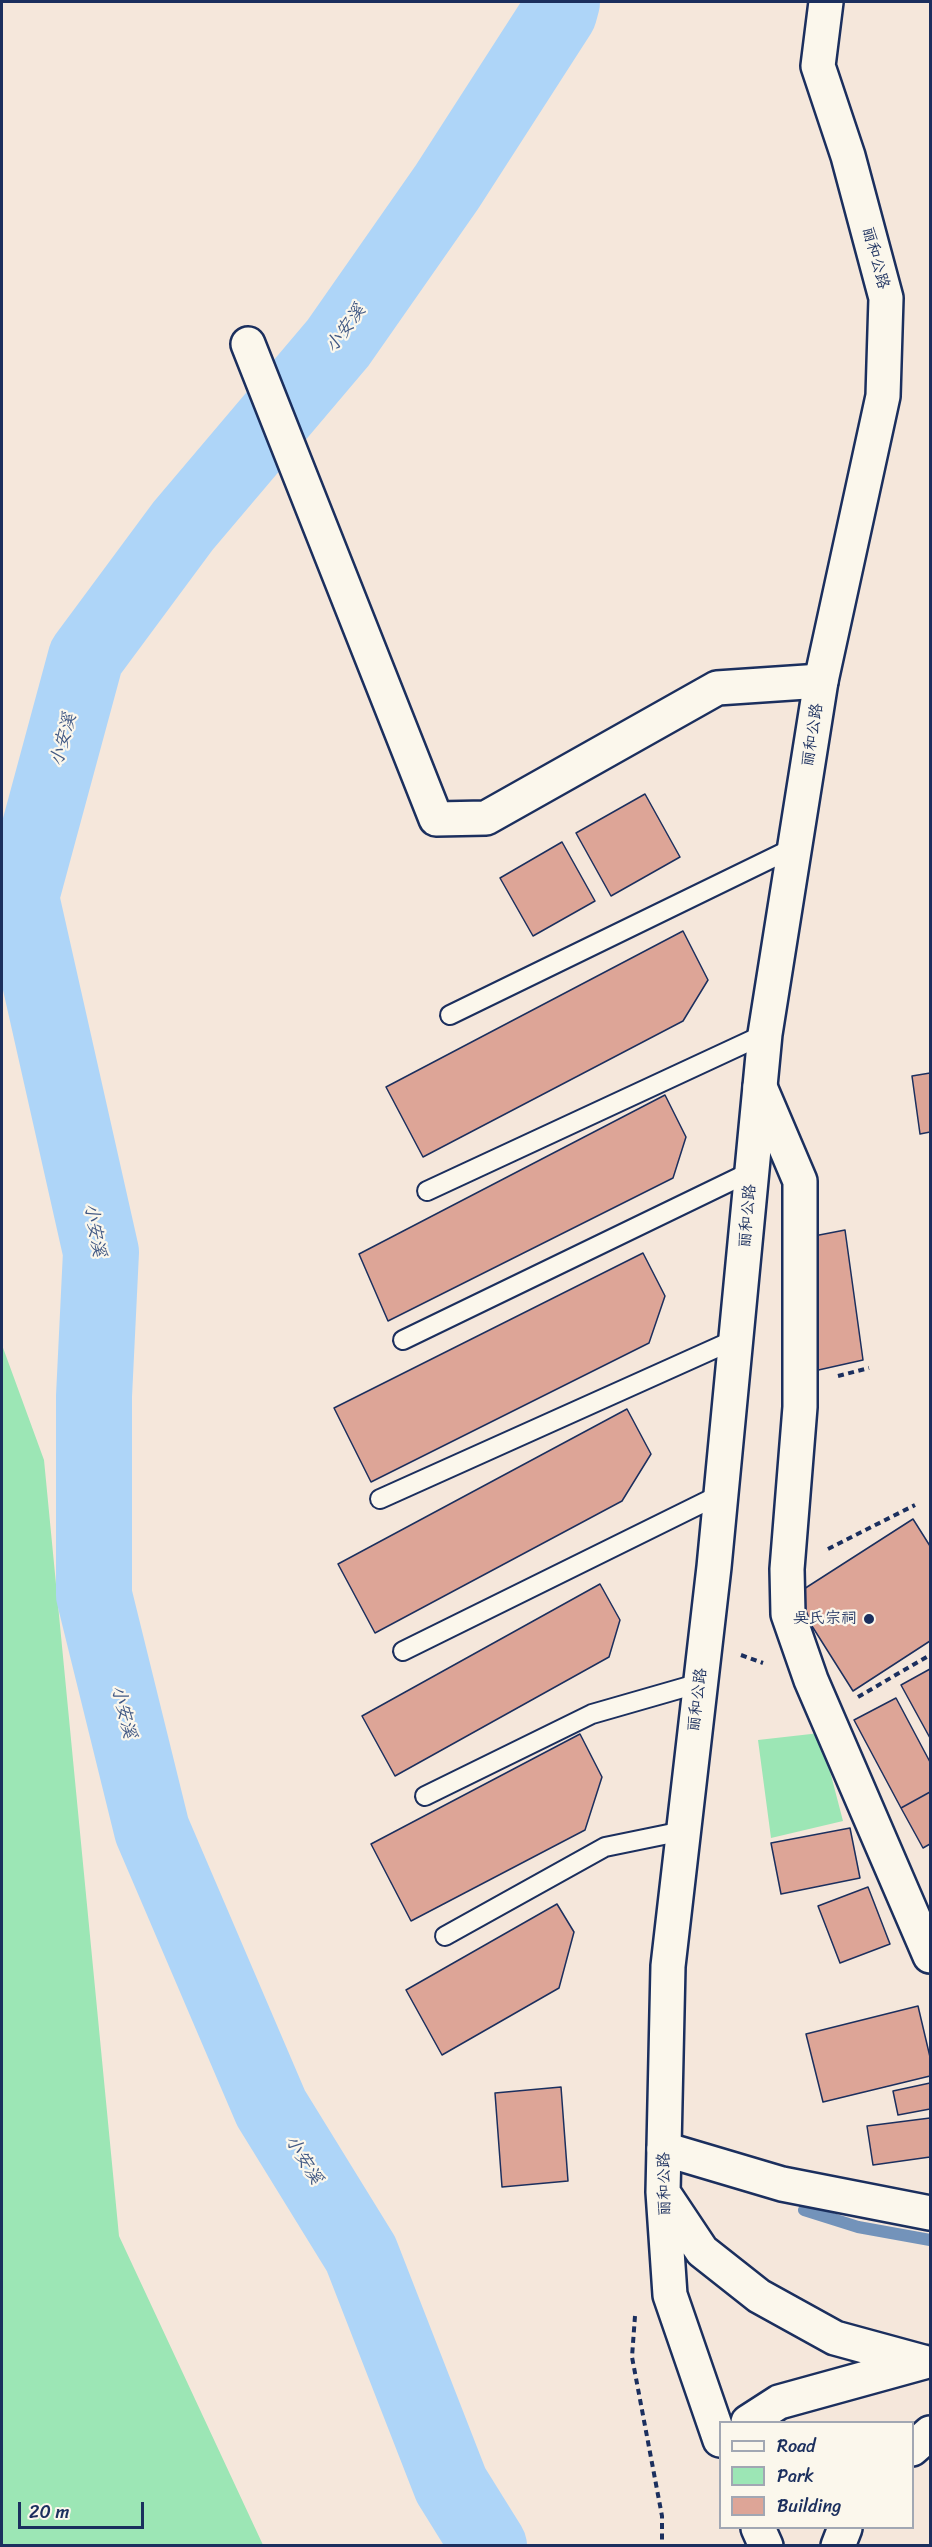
<!DOCTYPE html>
<html>
<head>
<meta charset="utf-8">
<style>
	body { margin:0 }
	#map { position:relative; width:932px; height:2547px; overflow:hidden; background:#f5e7db; font-family:Sriracha,sans-serif }
	canvas { display:block }
	.frame { position:absolute; inset:0; border:3px solid #1b2f5e; pointer-events:none }
	.legend { position:absolute; left:719px; top:2421px; width:195px; height:108px; box-sizing:border-box; background:#fbf7ec; border:2px solid #a1a7b3; margin:0; padding:8px 10px; list-style:none; font-size:18px; color:#1b2f5e }
	.legend li { display:flex; align-items:center; gap:12px; height:30px }
	.legend b { width:30px; border:2px solid #a1a7b3 }
	.scale { position:absolute; left:18px; top:2502px; width:126px; height:27px; box-sizing:border-box; border:3px solid #1b2f5e; border-top:0; padding-left:8px; font-size:18px; line-height:21px; white-space:nowrap; color:#1b2f5e; -webkit-text-stroke:4px #fbf7ec; paint-order:stroke }
</style>
</head>
<body>
<div id="map">
<canvas width="932" height="2547"></canvas>
<div class="frame"></div>
<ul class="legend">
<li><b style="height:8px;background:#fbf7ec"></b>Road</li>
<li><b style="height:16px;background:#9ce6b5"></b>Park</li>
<li><b style="height:16px;background:#dda597"></b>Building</li>
</ul>
<div class="scale">20 m</div>
</div>
<script>
const g = document.querySelector('canvas').getContext('2d');
g.lineJoin = 'round';
function fillPath(path, color) { g.fillStyle = color; g.fill(path, 'evenodd'); }
function trace(path, color, width, dash) { g.strokeStyle = color; g.lineWidth = width; g.lineCap = dash ? 'butt' : 'round'; g.setLineDash(dash || []); g.stroke(path); }
function label(font, color, halo, rows, align = 'center') {
  g.font = font + ' Sriracha,"LXGW WenKai TC",sans-serif'; g.lineWidth = 4.5; g.setLineDash([]); g.textBaseline = 'middle'; g.strokeStyle = halo; g.fillStyle = color; for (const [text, x, y, turn = 0] of rows) {
    g.save(); g.translate(x, y); g.rotate((+turn || 0) * Math.PI / 180); g.textAlign = isNaN(turn) ? turn : align; if (halo) g.strokeText(text, 0, 0); g.fillText(text, 0, 0); g.restore();
  }
}
fillPath(new Path2D(`
	M 2,1345 L 44,1460 L 119,2236 L 263,2545 L 2,2545 Z
	M 820,1733 L 843,1821 L 771,1838 L 758,1740 Z`), '#9ce6b5');
trace(new Path2D(`
	M 804,2210 L 858,2227 L 930,2240`), '#7393ba', 12);
trace(new Path2D(`
	M 489,2546 L 451,2485 L 361,2254 L 271,2108 L 152,1830 L 94,1595 L 94,1396 L 101,1252 L 21,897 L 86,657 L 183,526 L 338,343 L 447,187 L 559,13 L 562,2`), '#aed5f8', 76);
const building = new Path2D(`
	M 645,794 L 680,857 L 611,896 L 576,833 Z
	M 562,842 L 595,901 L 533,936 L 500,878 Z
	M 683,931 L 708,980 L 683,1021 L 423,1157 L 386,1087 Z
	M 930,1073 L 930,1132 L 920,1134 L 912,1076 Z
	M 665,1095 L 686,1137 L 673,1178 L 388,1321 L 359,1254 Z
	M 845,1230 L 863,1360 L 814,1371 L 814,1236 Z
	M 643,1253 L 665,1296 L 649,1343 L 371,1482 L 334,1408 Z
	M 627,1409 L 651,1454 L 622,1501 L 375,1633 L 338,1564 Z
	M 913,1519 L 930,1546 L 930,1641 L 853,1691 L 793,1596 Z
	M 600,1584 L 620,1620 L 609,1657 L 395,1776 L 362,1716 Z
	M 930,1669 L 930,1738 L 901,1685 Z
	M 896,1698 L 930,1762 L 930,1792 L 901,1808 L 854,1720 Z
	M 580,1734 L 602,1777 L 585,1830 L 411,1921 L 371,1844 Z
	M 930,1792 L 930,1844 L 923,1848 L 901,1808 Z
	M 850,1828 L 860,1878 L 781,1894 L 771,1843 Z
	M 868,1887 L 890,1944 L 840,1963 L 818,1906 Z
	M 557,1904 L 574,1932 L 559,1988 L 442,2055 L 406,1990 Z
	M 918,2006 L 930,2057 L 930,2076 L 823,2102 L 806,2034 Z
	M 930,2083 L 930,2109 L 898,2115 L 893,2091 Z
	M 561,2087 L 568,2181 L 502,2187 L 495,2093 Z
	M 930,2118 L 930,2157 L 873,2165 L 867,2126 Z`);
fillPath(building, '#dda597');
trace(building, '#1b2f5e', 1.5);
const service = new Path2D(`
	M 450,1015 L 795,847
	M 427,1191 L 765,1034
	M 403,1340 L 752,1171
	M 380,1499 L 736,1339
	M 403,1651 L 721,1494
	M 425,1796 L 592,1714 L 700,1683
	M 445,1936 L 605,1847 L 683,1831`);
const minor = new Path2D(`
	M 248,344 L 436,819 L 486,818 L 717,688 L 821,681
	M 760,1087 L 800,1181 L 800,1407 L 787,1569 L 788,1614 L 811,1680 L 930,1956
	M 664,2149 L 782,2184 L 930,2213`);
const secondary = new Path2D(`
	M 664,2194 L 702,2251 L 759,2296 L 835,2338 L 923,2362
	M 748,2422 L 779,2402 L 924,2362
	M 720,2440 L 670,2295 L 663,2192 L 668,1966 L 714,1567 L 765,1034 L 821,681 L 883,396 L 886,298 L 848,156 L 818,66 L 826,2
	M 912,2449 L 930,2433
	M 758,2528 L 766,2546
	M 838,2546 L 845,2528`);
trace(service, '#1b2f5e', 22);
trace(minor, '#1b2f5e', 38);
trace(secondary, '#1b2f5e', 38);
trace(new Path2D(`
	M 838,1376 L 869,1368
	M 828,1549 L 915,1505
	M 741,1655 L 763,1663
	M 858,1697 L 930,1655
	M 635,2316 L 632,2357 L 662,2516 L 662,2546`), '#1b2f5e', 4, [6, 4.5]);
trace(service, '#fbf7ec', 18);
trace(minor, '#fbf7ec', 33);
trace(secondary, '#fbf7ec', 33);
for (const [x, y, r, color] of [
	[869,1619,6,"#1b2f5e"]
]) { const dot = new Path2D(); dot.arc(x, y, r, 0, 2 * Math.PI); g.fillStyle = color; g.fill(dot); trace(dot, '#fbf7ec', 2); }
label('16px', '#1b2f5e', '#fbf7ec', [
	["丽和公路",875,258,75],
	["丽和公路",813,735,-81],
	["丽和公路",748,1216,-85],
	["丽和公路",698,1700,-83],
	["丽和公路",665,2184,-91]
]);
label('16px', '#1b2f5e', '#fbf7ec', [
	["吴氏宗祠",857,1619]
], 'right');
label('italic 18px', '#405884', '#fbf7ec', [
	["小安溪",346,329,-54],
	["小安溪",64,740,-75],
	["小安溪",94,1230,80],
	["小安溪",123,1712,76],
	["小安溪",303,2160,58]
]);
</script>
</body>
</html>
